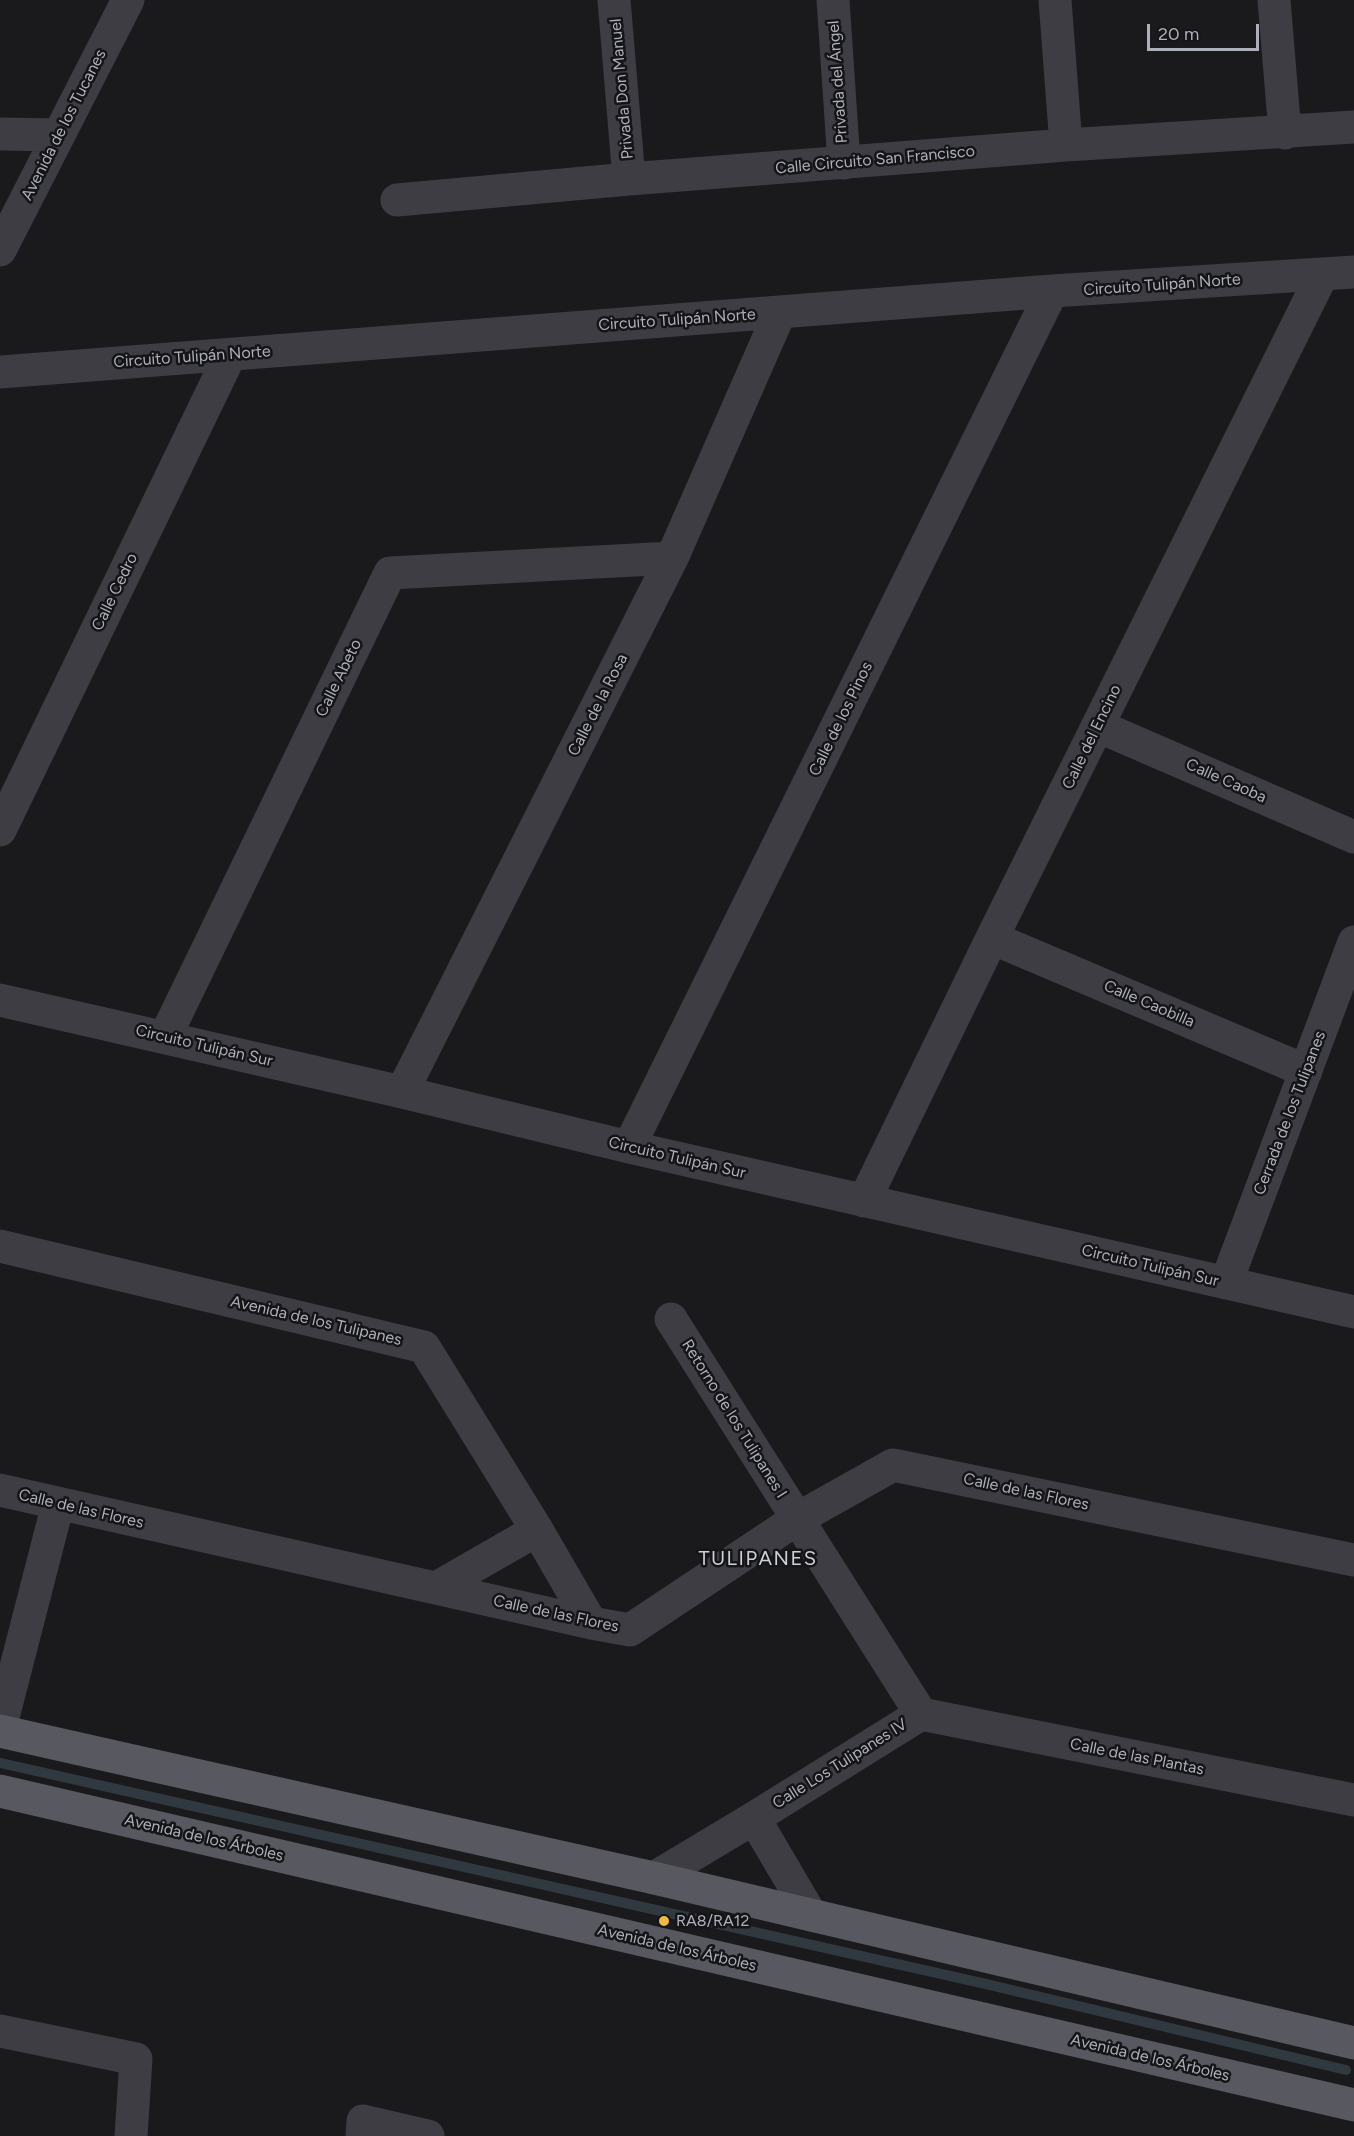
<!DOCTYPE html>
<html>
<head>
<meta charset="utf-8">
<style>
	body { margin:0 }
	#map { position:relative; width:1354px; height:2136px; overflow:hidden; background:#1a1a1c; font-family:Figtree,sans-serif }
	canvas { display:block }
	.scale { position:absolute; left:1147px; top:24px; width:112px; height:27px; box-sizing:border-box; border:3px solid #adb0bb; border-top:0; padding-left:8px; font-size:18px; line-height:21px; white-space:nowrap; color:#adb0bb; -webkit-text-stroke:4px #151517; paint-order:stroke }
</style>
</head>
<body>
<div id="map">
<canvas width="1354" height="2136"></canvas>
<div class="scale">20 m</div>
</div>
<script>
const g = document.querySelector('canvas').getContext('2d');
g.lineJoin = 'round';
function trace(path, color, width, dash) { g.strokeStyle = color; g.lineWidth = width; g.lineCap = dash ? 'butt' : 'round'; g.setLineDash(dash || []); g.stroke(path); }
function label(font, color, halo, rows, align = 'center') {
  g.font = font + ' Figtree,sans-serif'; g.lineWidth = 5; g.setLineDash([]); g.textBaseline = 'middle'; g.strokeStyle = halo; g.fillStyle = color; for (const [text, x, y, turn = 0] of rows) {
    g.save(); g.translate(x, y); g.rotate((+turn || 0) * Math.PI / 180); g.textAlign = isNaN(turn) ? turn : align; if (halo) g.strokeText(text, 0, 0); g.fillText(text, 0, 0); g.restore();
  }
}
trace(new Path2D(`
	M 0,1763 L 986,1984 L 1346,2070`), '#303840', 10);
trace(new Path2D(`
	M 614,0 L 629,179
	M 833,0 L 844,163
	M 1055,0 L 1066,145
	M 1274,0 L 1285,133
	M 0,134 L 59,135
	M 397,200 L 629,179 L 1066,145 L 1354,127
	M 0,250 L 128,0
	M 0,372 L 1052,291 L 1354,272
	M 1098,726 L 1354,837
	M 0,830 L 230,355
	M 992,938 L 1306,1071
	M 0,1000 L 402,1092 L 629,1147 L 1354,1312
	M 165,1037 L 390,573 L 672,558
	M 402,1092 L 672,558 L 780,312
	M 629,1147 L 1052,291
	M 864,1201 L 992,938 L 1322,275
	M 0,1246 L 424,1347 L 537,1530 L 591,1623
	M 1226,1283 L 1354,942
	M 671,1319 L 921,1714
	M 0,1490 L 591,1623 L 630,1630 L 797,1519 L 893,1465 L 1354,1560
	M 436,1588 L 537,1530
	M 921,1714 L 1354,1800
	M 0,1729 L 58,1504
	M 754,1818 L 811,1915
	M 654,1878 L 754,1818 L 921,1714
	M 0,2031 L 136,2059 L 131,2136
	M 362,2136 L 363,2121 L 428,2136`), '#3d3d43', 33);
trace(new Path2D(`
	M 0,1731 L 654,1878 L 1354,2043
	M 0,1791 L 1354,2105`), '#575860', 33);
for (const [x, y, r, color] of [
	[664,1921,6,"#eebb3f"]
]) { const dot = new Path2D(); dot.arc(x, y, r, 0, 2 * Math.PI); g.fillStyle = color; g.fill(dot); trace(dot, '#151517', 2); }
label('16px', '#adb0bb', '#151517', [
	["Privada del Ángel",838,82,-94],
	["Privada Don Manuel",622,89,-95],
	["Avenida de los Tucanes",64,125,-63],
	["Calle Circuito San Francisco",875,160,-5],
	["Circuito Tulipán Norte",1162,285,-4],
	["Circuito Tulipán Norte",677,320,-4],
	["Circuito Tulipán Norte",192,357,-4],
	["Calle Cedro",115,592,-64],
	["Calle Abeto",339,678,-64],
	["Calle de la Rosa",598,705,-63],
	["Calle de los Pinos",841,719,-64],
	["Calle del Encino",1092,737,-64],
	["Calle Caoba",1226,781,24],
	["Calle Caobilla",1149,1004,23],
	["Circuito Tulipán Sur",204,1046,13],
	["Cerrada de los Tulipanes",1290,1113,-69],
	["Circuito Tulipán Sur",677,1158,13],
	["Circuito Tulipán Sur",1150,1266,13],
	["Avenida de los Tulipanes",316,1321,13],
	["Retorno de los Tulipanes I",734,1419,58],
	["Calle de las Flores",1026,1492,12],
	["Calle de las Flores",81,1509,13],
	["Calle de las Flores",556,1614,12],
	["Calle de las Plantas",1137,1757,11],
	["Calle Los Tulipanes IV",840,1764,-32],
	["Avenida de los Árboles",204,1838,13],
	["Avenida de los Árboles",677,1948,13],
	["Avenida de los Árboles",1150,2058,13]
]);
label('16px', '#adb0bb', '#151517', [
	["RA8/RA12",676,1921]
], 'left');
g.letterSpacing = '1.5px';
label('20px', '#cdd0d7', '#151517', [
	["TULIPANES",758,1559]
]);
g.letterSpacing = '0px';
</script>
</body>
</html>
